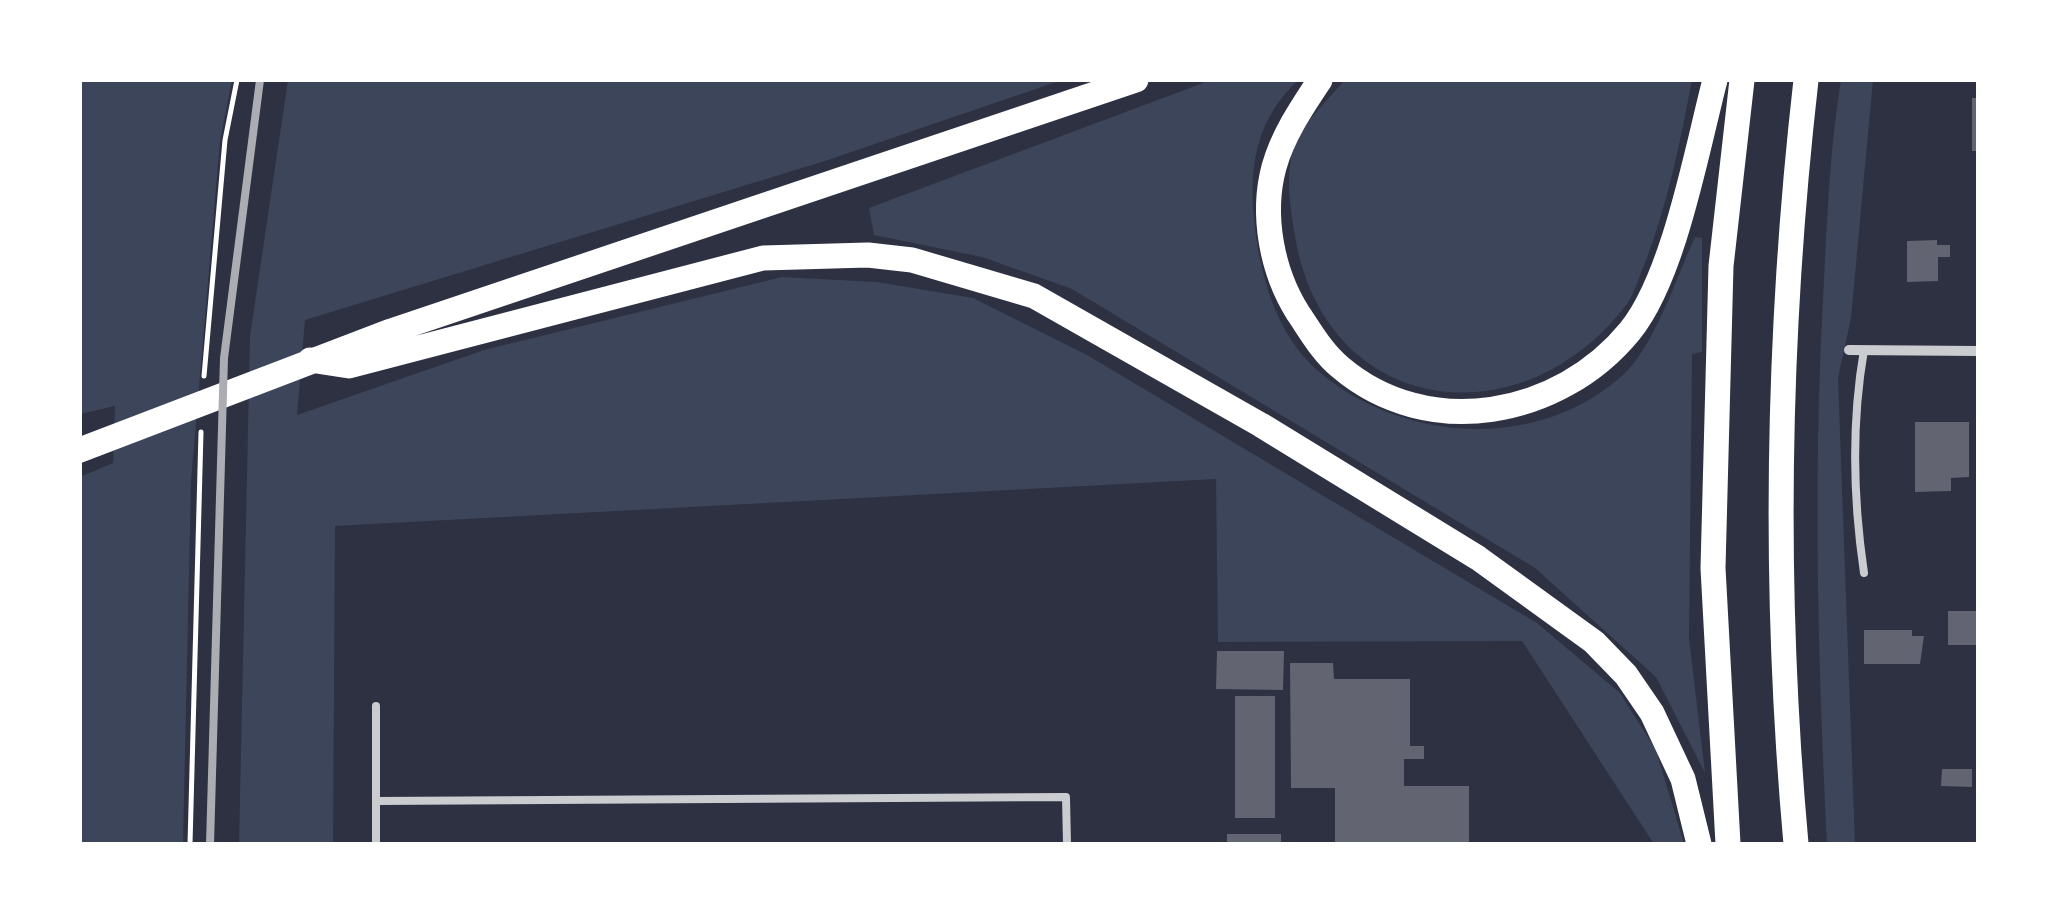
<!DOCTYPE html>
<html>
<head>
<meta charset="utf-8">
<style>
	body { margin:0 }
	#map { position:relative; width:2058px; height:924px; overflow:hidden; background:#2d3142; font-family:Lato,sans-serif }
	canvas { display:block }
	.frame { position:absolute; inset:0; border:82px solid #fff; pointer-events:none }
</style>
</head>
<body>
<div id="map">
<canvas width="2058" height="924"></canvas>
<div class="frame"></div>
</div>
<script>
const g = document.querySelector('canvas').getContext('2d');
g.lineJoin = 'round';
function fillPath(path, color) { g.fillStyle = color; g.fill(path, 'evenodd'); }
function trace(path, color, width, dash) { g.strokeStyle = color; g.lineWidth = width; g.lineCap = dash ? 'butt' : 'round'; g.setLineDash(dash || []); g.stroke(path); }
fillPath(new Path2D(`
	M 80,80 L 232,80 L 220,141 L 191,482 L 183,844 L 80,844 L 80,477 L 113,463 L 115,406 L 80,414 Z
	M 288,80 L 1062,80 L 825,161 L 305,320 L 297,415 L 484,350 L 782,277 L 877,282 L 973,298 L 1087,355 L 1537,623 L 1620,693 L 1656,750 L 1684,844 L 1654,844 L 1522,641 L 1218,642 L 1216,479 L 335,526 L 333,844 L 239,844 L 250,336 Z
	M 1211,80 L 1298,80 C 1257,119 1249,164 1254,218 C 1259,272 1275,333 1317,370 C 1402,444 1541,452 1625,373 C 1655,344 1677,276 1695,237 L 1702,238 L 1702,352 L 1692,354 L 1689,638 L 1705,773 L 1656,677 L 1535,568 L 1072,289 L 982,257 L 874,235 L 869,208 Z
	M 1344,80 L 1692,80 C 1680,143 1668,203 1645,263 C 1639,276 1635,293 1627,304 C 1522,443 1325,417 1295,236 C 1290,207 1285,175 1294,146 C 1301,124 1330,99 1344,80 Z
	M 1841,80 L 1873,80 L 1851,318 L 1838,378 L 1855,844 L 1827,844 C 1818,662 1813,481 1823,299 C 1827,225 1829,153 1841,80 Z`), '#3c4559');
fillPath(new Path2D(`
	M 1972,98 L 1978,98 L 1978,151 L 1972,151 Z
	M 1937,240 L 1937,245 L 1950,245 L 1950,257 L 1938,257 L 1938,281 L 1907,282 L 1907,241 Z
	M 1915,422 L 1969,422 L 1969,477 L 1951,478 L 1951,491 L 1915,492 Z
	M 1948,611 L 1978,611 L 1978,645 L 1948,645 Z
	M 1864,630 L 1912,630 L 1912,636 L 1924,636 L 1920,664 L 1864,664 Z
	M 1217,651 L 1284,651 L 1283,690 L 1216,689 Z
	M 1290,663 L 1333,663 L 1334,679 L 1410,679 L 1410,746 L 1424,746 L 1424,759 L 1404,759 L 1404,786 L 1469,786 L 1469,844 L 1335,844 L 1335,788 L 1291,788 Z
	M 1235,696 L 1275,696 L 1275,818 L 1235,818 Z
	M 1942,769 L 1972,769 L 1972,787 L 1941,786 Z
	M 1227,834 L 1281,834 L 1281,844 L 1227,844 Z`), '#626471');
trace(new Path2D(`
	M 204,376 L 225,140 L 237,80
	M 190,844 L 201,432`), '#fff', 5);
trace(new Path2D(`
	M 1864,573 C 1853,498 1851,425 1864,350
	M 376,801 L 1066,797 L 1067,844
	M 376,844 L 376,706`), '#caccd0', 8);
trace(new Path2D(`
	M 1849,350 L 1978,351`), '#caccd0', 10);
trace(new Path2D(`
	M 1728,844 L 1713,568 L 1721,266 L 1742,80
	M 1796,844 C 1773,590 1777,334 1806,80`), '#fff', 25);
trace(new Path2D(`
	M 1320,80 C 1302,107 1283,135 1274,167 C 1261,215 1272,272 1298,313 C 1311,332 1322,352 1340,367 C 1428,442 1560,417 1630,331 C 1674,277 1697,149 1715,80
	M 310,360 L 349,366 L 763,258 L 868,255 L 912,260 L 1034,296 L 1261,425 L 1478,558 L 1594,642 L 1626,675 L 1652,713 L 1683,779 L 1699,844
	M 80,450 L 391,331 L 1136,80`), '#fff', 25);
trace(new Path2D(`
	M 210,844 L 224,358 L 260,80`), '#abadb3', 8);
</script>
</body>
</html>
